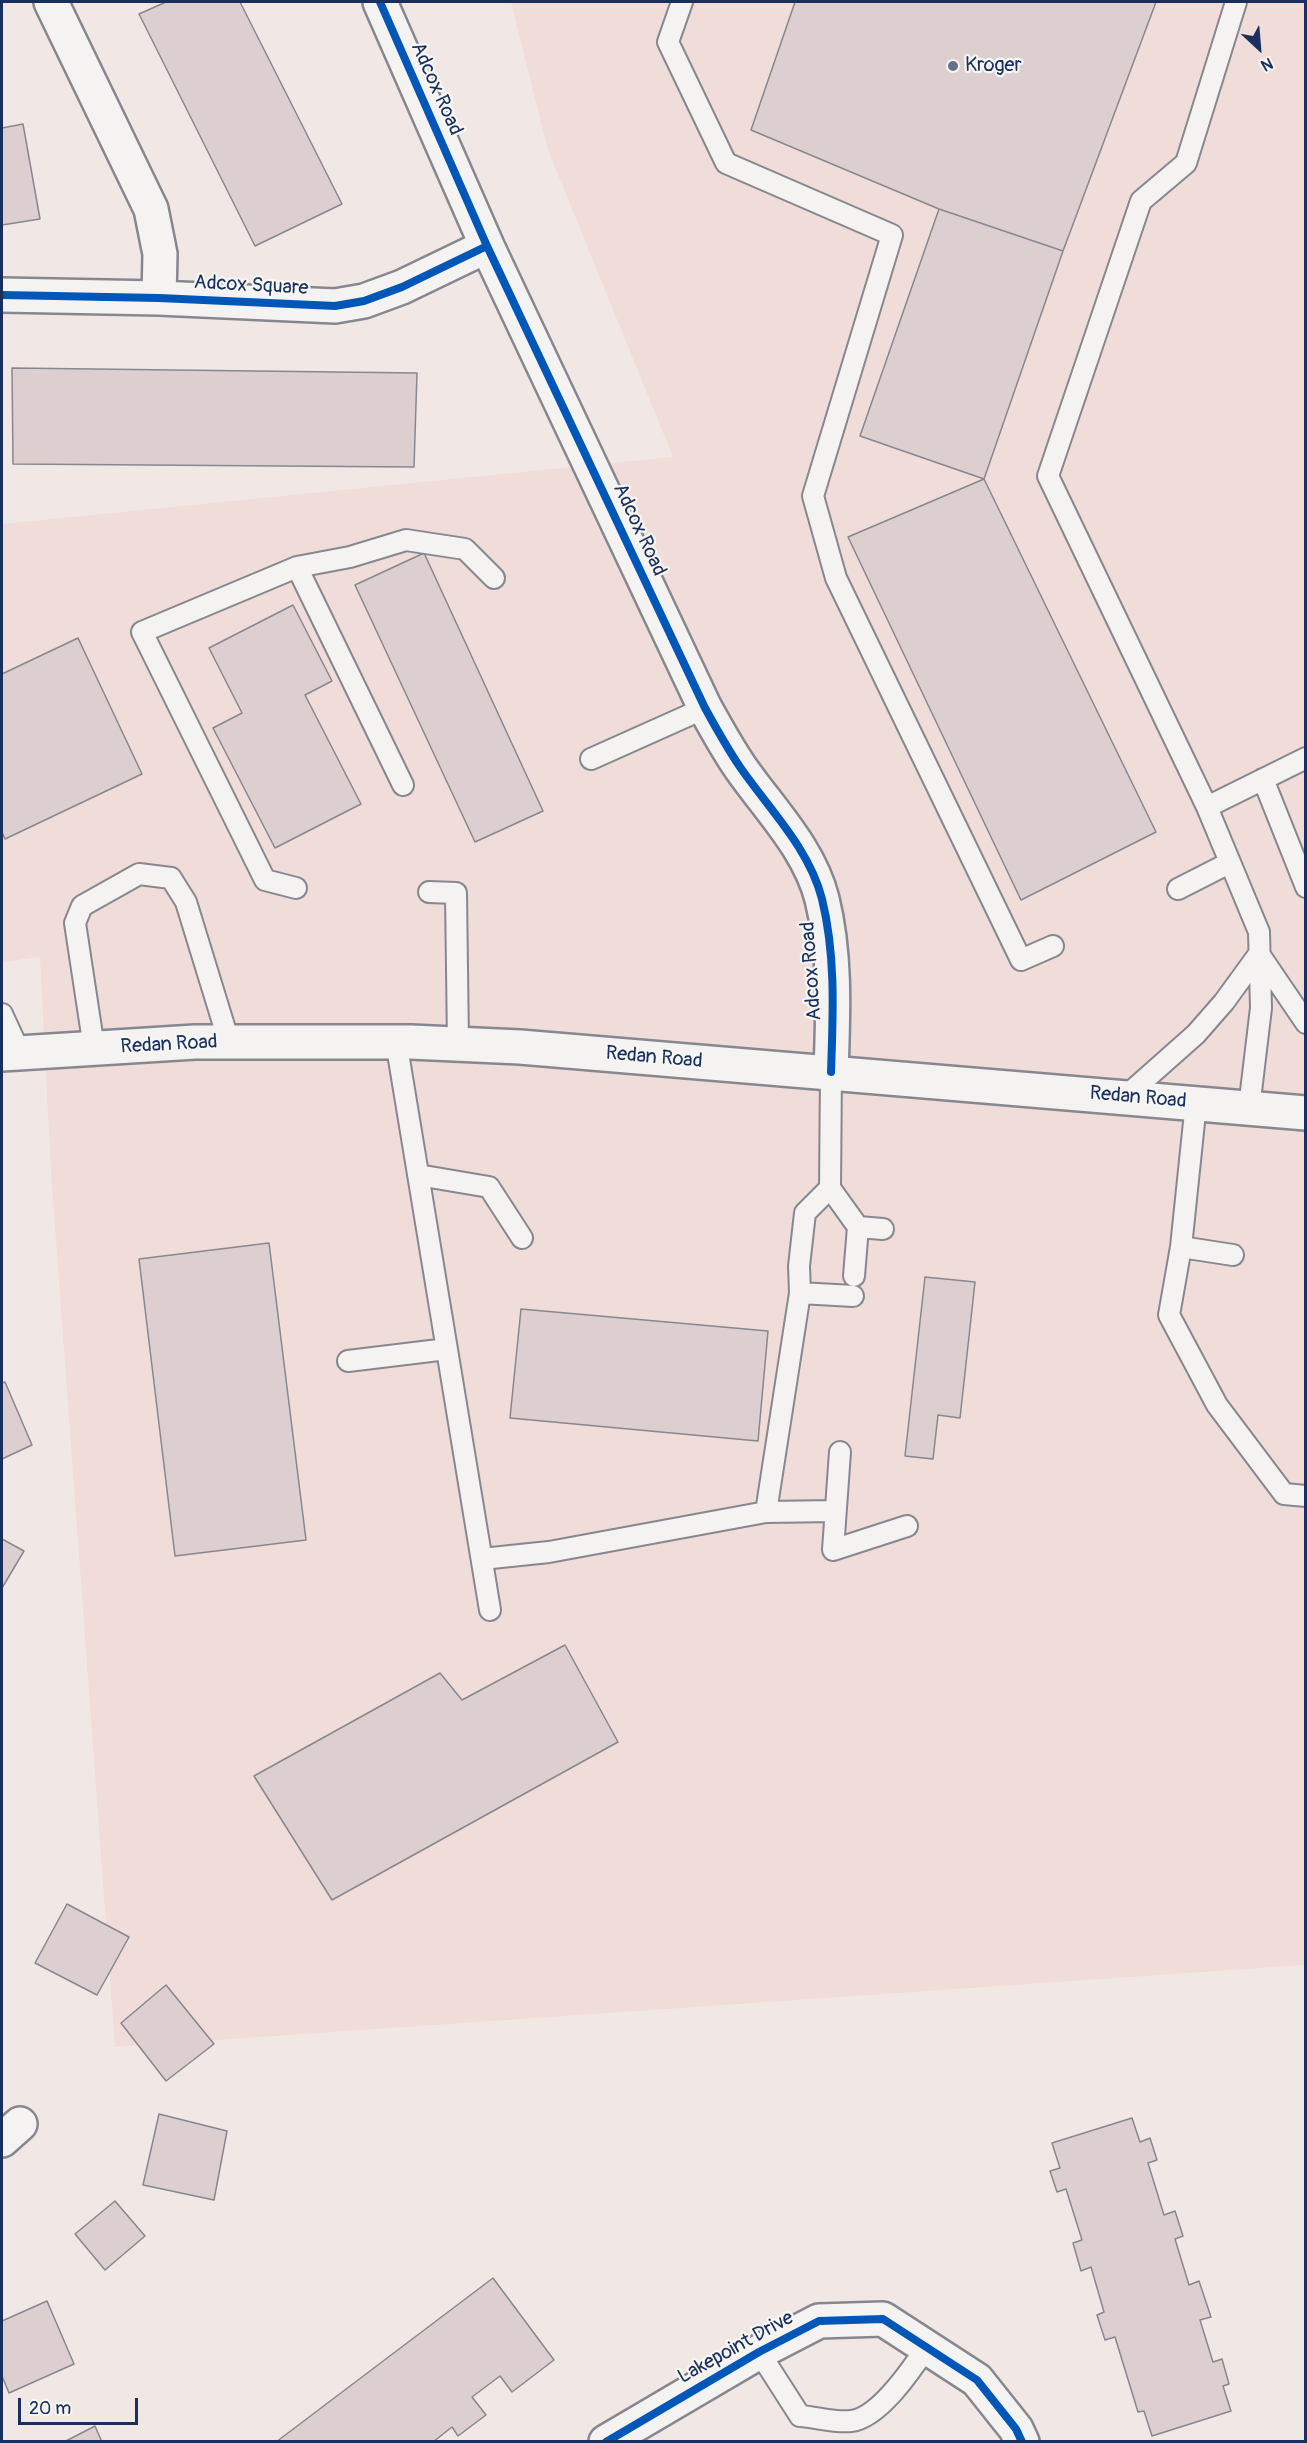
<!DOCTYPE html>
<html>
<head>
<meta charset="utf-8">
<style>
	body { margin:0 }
	#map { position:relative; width:1307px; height:2443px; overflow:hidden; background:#f1e8e5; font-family:Pangolin,sans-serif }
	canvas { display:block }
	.frame { position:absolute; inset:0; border:3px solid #1b2f5e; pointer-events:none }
	.north { position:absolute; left:1229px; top:18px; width:60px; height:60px; -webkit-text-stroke:4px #f6f6f2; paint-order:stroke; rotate:154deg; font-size:16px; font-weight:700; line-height:24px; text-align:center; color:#1b2f5e }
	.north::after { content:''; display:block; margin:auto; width:21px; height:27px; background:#1b2f5e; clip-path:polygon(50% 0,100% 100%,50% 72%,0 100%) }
	.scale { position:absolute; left:18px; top:2398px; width:120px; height:27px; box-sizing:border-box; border:3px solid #1b2f5e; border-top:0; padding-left:8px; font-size:18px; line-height:21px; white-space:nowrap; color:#1b2f5e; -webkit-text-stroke:4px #f6f6f2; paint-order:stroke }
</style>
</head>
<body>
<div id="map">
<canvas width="1307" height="2443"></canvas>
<div class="frame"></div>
<div class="north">N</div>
<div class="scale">20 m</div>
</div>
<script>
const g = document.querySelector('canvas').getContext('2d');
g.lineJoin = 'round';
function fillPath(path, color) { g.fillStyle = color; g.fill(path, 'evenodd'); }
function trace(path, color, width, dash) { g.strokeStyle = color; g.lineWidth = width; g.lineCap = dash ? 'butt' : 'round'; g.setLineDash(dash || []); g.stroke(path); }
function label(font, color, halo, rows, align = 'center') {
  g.font = font + ' Pangolin,sans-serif'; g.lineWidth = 4.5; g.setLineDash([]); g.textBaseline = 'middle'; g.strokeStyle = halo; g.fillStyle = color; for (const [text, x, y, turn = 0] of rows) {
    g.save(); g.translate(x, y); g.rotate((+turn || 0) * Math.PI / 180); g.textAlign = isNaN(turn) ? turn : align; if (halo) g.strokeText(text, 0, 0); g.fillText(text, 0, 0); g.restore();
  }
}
fillPath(new Path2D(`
	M 511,2 L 1305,2 L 1305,1967 L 1304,1965 L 115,2047 L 51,1172 L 40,957 L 2,962 L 2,524 L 673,457 L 548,150 Z`), '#f0dcd8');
const building = new Path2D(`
	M 166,2 L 240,2 L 342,204 L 255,246 L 139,14 Z
	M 795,2 L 1156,2 L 1063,251 L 939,209 L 751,130 Z
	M 23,124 L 40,219 L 2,225 L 2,128 Z
	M 939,209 L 1063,251 L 984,479 L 860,436 Z
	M 12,368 L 417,373 L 414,467 L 13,464 Z
	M 984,479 L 1156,832 L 1021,900 L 848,537 Z
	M 424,553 L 543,811 L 475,842 L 355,585 Z
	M 293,605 L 332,681 L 305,695 L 361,804 L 275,848 L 213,728 L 242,713 L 209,648 Z
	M 78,638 L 142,774 L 5,839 L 2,832 L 2,674 Z
	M 269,1243 L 306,1540 L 175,1556 L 139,1259 Z
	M 925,1277 L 975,1282 L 960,1418 L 938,1415 L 933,1459 L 905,1456 Z
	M 521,1309 L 768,1331 L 758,1441 L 510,1418 Z
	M 5,1382 L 32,1445 L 2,1459 L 2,1383 Z
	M 2,1539 L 24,1551 L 2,1588 Z
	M 565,1645 L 618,1742 L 332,1900 L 254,1776 L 440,1673 L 462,1700 Z
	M 67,1904 L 129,1937 L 97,1995 L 35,1963 Z
	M 166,1985 L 214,2044 L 166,2081 L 121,2023 Z
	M 159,2114 L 227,2131 L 214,2200 L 143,2185 Z
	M 1132,2118 L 1140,2142 L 1150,2138 L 1157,2160 L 1148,2163 L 1164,2215 L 1175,2211 L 1183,2236 L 1175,2239 L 1189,2285 L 1199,2281 L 1211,2317 L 1200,2320 L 1213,2362 L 1222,2359 L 1229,2384 L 1223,2386 L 1231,2411 L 1152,2436 L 1144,2411 L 1138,2412 L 1115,2337 L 1105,2340 L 1097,2315 L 1104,2312 L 1091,2267 L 1081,2271 L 1073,2243 L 1082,2240 L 1066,2189 L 1057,2192 L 1050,2171 L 1060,2168 L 1052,2143 Z
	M 115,2201 L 145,2236 L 105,2270 L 75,2234 Z
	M 493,2278 L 554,2360 L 512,2392 L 500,2376 L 472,2397 L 486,2415 L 458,2436 L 452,2427 L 433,2442 L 276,2442 Z
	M 47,2301 L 74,2364 L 9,2393 L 2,2376 L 2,2321 Z
	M 95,2426 L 102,2442 L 64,2442 Z`);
fillPath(building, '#ddcfcf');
trace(building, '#87878f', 1.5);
const lane = new Path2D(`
	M 682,2 L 668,42 L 726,163 L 892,235 L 813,496 L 836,578 L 1021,960 L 1053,946
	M 297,567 L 403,785
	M 591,759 L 705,708
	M 1263,779 L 1306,887
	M 1207,807 L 1048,476 L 1141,201 L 1186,163 L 1236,2
	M 296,888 L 265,880 L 142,632 L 297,567 L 350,557 L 406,540 L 465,549 L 494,578
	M 1178,889 L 1229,863
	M 429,892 L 456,893 L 458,1044
	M 2,1014 L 20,1053
	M 396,1041 L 490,1610
	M 94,1048 L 75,923 L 82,906 L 139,874 L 171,878 L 186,902 L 229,1042
	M 831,1072 L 830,1188 L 805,1213 L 799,1266 L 800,1293 L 853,1296
	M 1125,1097 L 1196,1034 L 1224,1002 L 1259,954 L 1306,1023
	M 1196,1103 L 1181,1247 L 1169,1315 L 1217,1405 L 1284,1494 L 1306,1496
	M 1249,1108 L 1261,1008 L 1259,932 L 1207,807 L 1306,758
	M 418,1175 L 489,1187 L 522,1238
	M 830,1188 L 858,1227 L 854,1276
	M 858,1227 L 883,1229
	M 1181,1247 L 1233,1255
	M 348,1361 L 447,1349
	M 840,1452 L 833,1550 L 907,1526
	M 766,1512 L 835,1511
	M 482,1559 L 549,1552 L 766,1512 L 800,1293
	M 759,2352 L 800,2416 C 816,2417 836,2423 851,2421 C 879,2418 912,2369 926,2348`);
const street = new Path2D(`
	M 51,2 L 151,209 L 160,254 L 159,298
	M 380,2 L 487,246 L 705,708 C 716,728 727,748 740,767 C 769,809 809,848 822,899 C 836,956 833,1014 831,1072
	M 2,295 L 159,298 L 335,306 L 364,301 L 402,287 L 487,246
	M 2,2140 L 20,2124
	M 606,2442 L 759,2352 L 819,2321 L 883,2319 L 977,2380 L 1016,2429 L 1022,2442`);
const secondary = new Path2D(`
	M 2,1054 L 195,1042 L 411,1042 L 520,1047 L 1306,1113`);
trace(lane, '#87878f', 24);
trace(street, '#87878f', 38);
trace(secondary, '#87878f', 38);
trace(lane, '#f4f3f1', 20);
trace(street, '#f4f3f1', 33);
trace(secondary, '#f4f3f1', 33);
trace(new Path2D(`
	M 380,2 L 487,246 L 705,708 C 716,728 727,748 740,767 C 769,809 809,848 822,899 C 836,956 833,1014 831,1072
	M 2,295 L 159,298 L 335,306 L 364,301 L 402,287 L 487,246
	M 606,2442 L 759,2352 L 819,2321 L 883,2319 L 977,2380 L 1016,2429 L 1022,2442`), '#0057b8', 8);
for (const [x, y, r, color] of [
	[953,66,6,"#66708d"]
]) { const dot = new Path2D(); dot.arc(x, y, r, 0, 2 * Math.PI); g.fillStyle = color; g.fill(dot); trace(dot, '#f6f6f2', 2); }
label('20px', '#1b2f5e', '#f6f6f2', [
	["Kroger",965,66]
], 'left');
label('20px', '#1b2f5e', '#f6f6f2', [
	["Adcox Road",436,89,66],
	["Adcox Square",251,286,3],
	["Adcox Road",639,530,65],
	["Adcox Road",812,971,-94],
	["Redan Road",169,1045,-3],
	["Redan Road",654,1058,5],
	["Redan Road",1138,1098,5],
	["Lakepoint Drive",736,2348,-29]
]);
</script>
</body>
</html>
